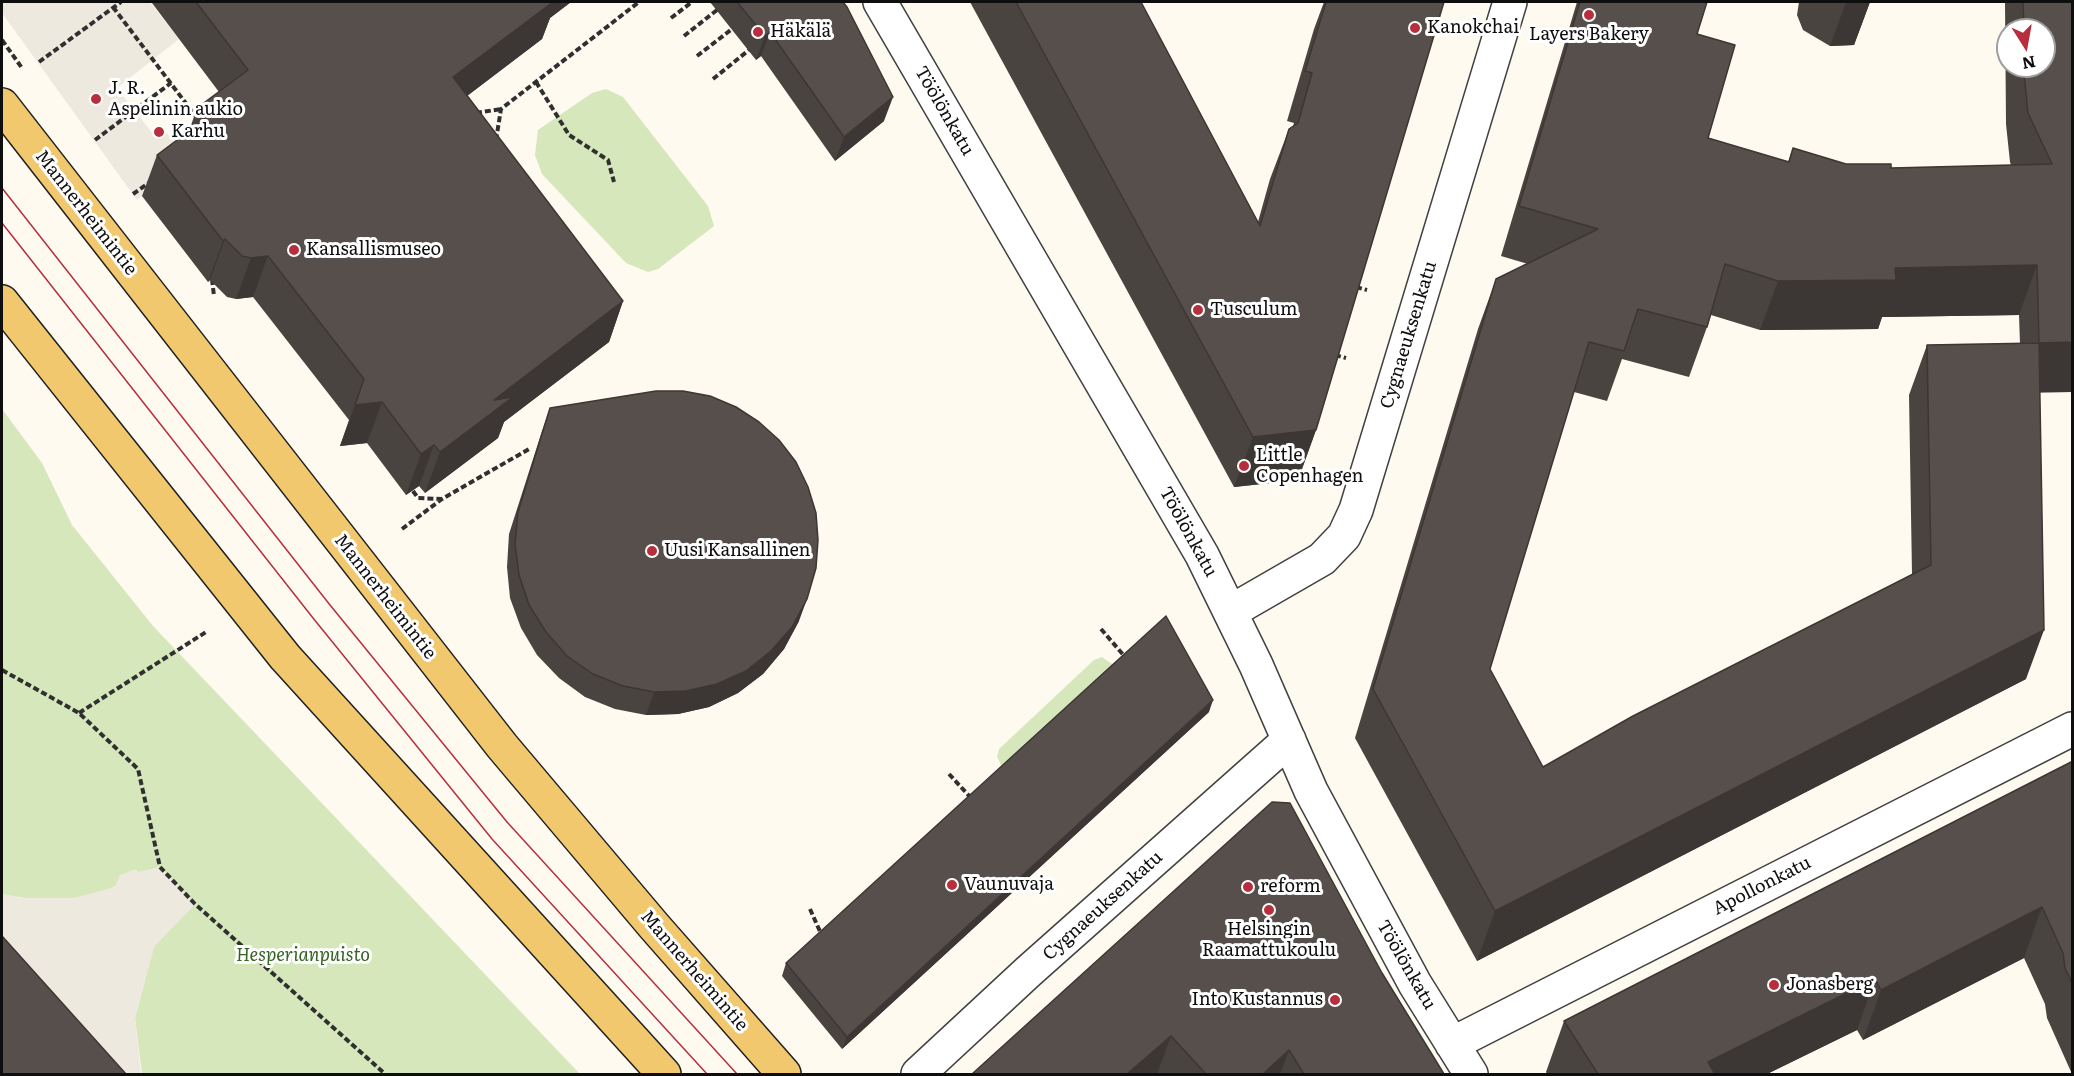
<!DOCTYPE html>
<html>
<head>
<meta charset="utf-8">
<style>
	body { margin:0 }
	#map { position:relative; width:2074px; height:1076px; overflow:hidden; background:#fefaf0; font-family:Literata,serif }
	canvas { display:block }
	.frame { position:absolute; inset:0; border:3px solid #0e0e0e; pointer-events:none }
	.north { position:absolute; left:1996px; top:18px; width:60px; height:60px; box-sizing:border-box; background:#fff; border:2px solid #9f9f9f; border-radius:50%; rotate:169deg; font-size:16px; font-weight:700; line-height:24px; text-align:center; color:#0e0e0e }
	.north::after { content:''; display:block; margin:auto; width:21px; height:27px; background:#b72e3d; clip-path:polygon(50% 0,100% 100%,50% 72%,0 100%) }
</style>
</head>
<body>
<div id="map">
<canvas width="2074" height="1076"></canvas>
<div class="frame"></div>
<div class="north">N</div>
</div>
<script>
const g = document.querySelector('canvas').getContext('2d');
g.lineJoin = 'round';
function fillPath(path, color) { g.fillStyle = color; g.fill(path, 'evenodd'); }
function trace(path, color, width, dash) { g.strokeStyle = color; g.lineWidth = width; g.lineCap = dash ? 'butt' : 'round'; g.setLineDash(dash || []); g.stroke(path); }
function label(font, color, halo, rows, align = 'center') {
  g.font = font + ' Literata,serif'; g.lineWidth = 6; g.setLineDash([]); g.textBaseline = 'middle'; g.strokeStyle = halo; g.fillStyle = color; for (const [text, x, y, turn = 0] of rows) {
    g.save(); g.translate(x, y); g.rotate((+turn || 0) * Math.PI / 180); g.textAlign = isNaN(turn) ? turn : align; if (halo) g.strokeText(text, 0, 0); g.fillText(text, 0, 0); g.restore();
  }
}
fillPath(new Path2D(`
	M 606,89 L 623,97 L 708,206 L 714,226 L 658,269 L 648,272 L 626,263 L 542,174 L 535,155 L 538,130 L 592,93 Z
	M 2,409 L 42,463 L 72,525 L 153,626 L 580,1074 L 142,1074 L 135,1018 L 154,946 L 195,904 L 160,867 L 137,873 L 137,870 C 129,875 122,883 114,887 C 80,902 37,902 2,894 Z
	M 1102,657 L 1119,669 L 1005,773 L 997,757 L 999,749 L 1094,660 Z`), '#d5e7bb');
fillPath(new Path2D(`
	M 2,2 L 150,2 L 179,39 L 117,88 L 153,134 L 163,129 L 190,160 L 137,200 L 2,13 Z
	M 160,867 L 195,904 L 154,947 L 135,1018 L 141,1074 L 38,1074 L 2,1034 L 2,894 L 22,898 L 74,898 L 115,887 L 120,875 L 136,869 L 137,872 Z`), '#eee9df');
const minor = new Path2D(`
	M 880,2 L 1202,555 L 1256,665 L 1311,791 L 1415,984 L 1471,1074
	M 1230,612 L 1322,559 L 1344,536 L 1356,510 L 1510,2
	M 1452,1044 L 2072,729
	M 918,1074 L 1029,971 L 1289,740`);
const major = new Path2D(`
	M 2,105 L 502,746 L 654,926 L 784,1074
	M 2,302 L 285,657 L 664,1074`);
trace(minor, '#414141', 36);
trace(major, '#1f1f1f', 36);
trace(new Path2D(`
	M 113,7 L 197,118
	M 671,18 L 692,2
	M 684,36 L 717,10
	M 2,40 L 22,68
	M 697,56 L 732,29
	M 39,62 L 121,2
	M 713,79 L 749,50
	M 536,82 L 569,135 L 608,160 L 614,182
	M 476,113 L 501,109
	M 95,140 L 171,83
	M 496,140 L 501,109 L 639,2
	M 133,194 L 150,182
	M 212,279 L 214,296
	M 1356,287 L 1367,290
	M 1335,355 L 1346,358
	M 413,491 L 418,498 L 441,499
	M 402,529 L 442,499 L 529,449
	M 1101,629 L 1126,658
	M 2,670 L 79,713 L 138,769 L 160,867 L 195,904 L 385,1074
	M 79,713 L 206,632
	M 949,774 L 972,799
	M 810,909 L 822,936`), '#303030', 4, [6, 3]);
trace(minor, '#fff', 33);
trace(major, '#f1c86e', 33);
trace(new Path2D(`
	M 2,188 L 330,605 L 507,822 L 737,1074
	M 2,223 L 313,618 L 492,839 L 707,1074`), '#b72e3d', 1.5);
fillPath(new Path2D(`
	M 152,2 L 571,2 L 550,18 L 542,39 L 467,96 L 623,301 L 609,342 L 504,422 L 498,438 L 425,493 L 419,486 L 406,495 L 367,443 L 340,446 L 349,420 L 253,297 L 236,299 L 227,297 L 210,280 L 208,282 L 142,196 L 157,155 L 189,131 L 197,108 L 219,92 L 152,3 Z
	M 710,2 L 843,2 L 884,121 L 835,161 L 761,56 L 756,60 Z
	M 970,2 L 1141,2 L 1258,222 L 1270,179 L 1289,129 L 1293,126 L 1294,123 L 1287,121 L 1314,29 L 1324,2 L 1444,2 L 1316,430 L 1298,480 L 1234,487 Z
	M 1577,2 L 1707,2 L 1697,34 L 1708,138 L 1788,162 L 1793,148 L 1846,164 L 1891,168 L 2011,165 L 2010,162 L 2006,124 L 2005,2 L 2073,2 L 2040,392 L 2026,679 L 1477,961 L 1355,738 L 1478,329 L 1496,279 L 1528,264 L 1501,256 ZM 2008,30 L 2044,30 L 2044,66 L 2008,66 ZM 1711,315 L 1760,330 L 1878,329 L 1882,317 L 2019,315 L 2020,344 L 1927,345 L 1909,395 L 1912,574 L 1543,767 L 1490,669 L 1574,392 L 1607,401 L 1622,359 L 1689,377 L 1707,327 Z
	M 1799,2 L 1870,2 L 1854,45 L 1830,46 L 1803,30 L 1797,15 Z
	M 550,408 L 799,621 L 784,649 L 763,674 L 738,693 L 709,707 L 678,714 L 646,715 L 615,709 L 585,697 L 559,678 L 537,655 L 521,628 L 510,598 L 507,567 L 509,534 L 542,431 Z
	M 1209,712 L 842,1049 L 782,976 L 786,963 Z
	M 2073,761 L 2073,1074 L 2072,1074 L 2047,1018 L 2045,1004 L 2024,958 L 1863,1040 L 1857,1030 L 1767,1074 L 1547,1074 L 1546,1072 L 1564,1021 Z
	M 1382,973 L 1444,1074 L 972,1074 Z`), '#4a4440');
fillPath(new Path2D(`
	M 544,2 L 571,2 L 550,18 L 542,39 L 438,118 L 453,77 Z
	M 1846,2 L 1870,2 L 1854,45 L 1830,46 Z
	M 770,32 L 761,56 L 756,60 L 765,36 Z
	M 893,97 L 884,121 L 835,161 L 844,137 Z
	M 225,239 L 210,280 L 208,282 L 223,241 Z
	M 268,256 L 253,297 L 236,299 L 251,258 Z
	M 2037,265 L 2019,315 L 1882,317 L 1878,329 L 1760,330 L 1778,281 L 1895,268 Z
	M 623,301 L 609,342 L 504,422 L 498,438 L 425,493 L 440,452 L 494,400 Z
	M 2073,342 L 2073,392 L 2021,393 L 2039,343 Z
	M 382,402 L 367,443 L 340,446 L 355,405 Z
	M 1316,430 L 1298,480 L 1234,487 L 1253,437 Z
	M 434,445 L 419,486 L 406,495 L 421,454 Z
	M 807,599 L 799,621 L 784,649 L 763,674 L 738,693 L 709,707 L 678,714 L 646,715 L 654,692 Z
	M 2044,630 L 2026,679 L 1477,961 L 1495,911 Z
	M 1213,700 L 1209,712 L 842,1049 L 847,1037 Z
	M 2042,907 L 2024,958 L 1863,1040 L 1881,990 Z
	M 1875,979 L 1857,1030 L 1767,1074 L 1703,1074 L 1708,1062 Z
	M 1171,1036 L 1157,1074 L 1127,1074 Z
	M 1289,1050 L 1280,1074 L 1263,1074 Z`), '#3c3734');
const building = new Path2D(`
	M 196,2 L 553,2 L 453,77 L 623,301 L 494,400 L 513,397 L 440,452 L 434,445 L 421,454 L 382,402 L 355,405 L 364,379 L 268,256 L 251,258 L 242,256 L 225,239 L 223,241 L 157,155 L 205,119 L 197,108 L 248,70 Z
	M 737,2 L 843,2 L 847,7 L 893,97 L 844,137 L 770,32 L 765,36 Z
	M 1016,2 L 1141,2 L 1260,226 L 1289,129 L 1298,123 L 1312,73 L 1305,71 L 1326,2 L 1444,2 L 1316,430 L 1253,437 Z
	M 1580,2 L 1707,2 L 1697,34 L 1735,45 L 1708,138 L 1789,162 L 1793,148 L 1846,164 L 1891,164 L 1891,168 L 2052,164 L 2028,113 L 2024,74 L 2024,66 L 2044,66 L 2044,30 L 2024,30 L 2023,2 L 2073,2 L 2073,342 L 2039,343 L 2044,630 L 1495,911 L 1373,689 L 1496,279 L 1598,229 L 1519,206 ZM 1725,264 L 1778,281 L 1896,280 L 1895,268 L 2037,265 L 2039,343 L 1927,345 L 1931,565 L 1633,716 L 1543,767 L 1490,669 L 1589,342 L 1624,351 L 1638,309 L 1707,327 Z
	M 656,391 L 683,391 L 710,396 L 736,407 L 759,422 L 779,440 L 796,462 L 808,487 L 816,513 L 818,540 L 816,568 L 807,599 L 792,627 L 771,651 L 746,671 L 717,684 L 686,691 L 654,692 L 623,686 L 593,674 L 567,656 L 546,632 L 529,605 L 519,575 L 515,544 L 518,512 L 550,408 Z
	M 1166,616 L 1213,700 L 847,1037 L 786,963 Z
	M 2073,761 L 2073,985 L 2065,968 L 2063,953 L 2042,907 L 1881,990 L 1875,979 L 1708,1062 L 1715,1074 L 1598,1074 L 1564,1021 Z
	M 1272,802 L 1290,803 L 1382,973 L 1444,1074 L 1304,1074 L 1289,1050 L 1263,1074 L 1206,1074 L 1171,1036 L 1127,1074 L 972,1074 Z
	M 2,936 L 126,1074 L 2,1074 Z`);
fillPath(building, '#564f4b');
trace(building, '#3c3734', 1.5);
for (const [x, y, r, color] of [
	[1589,15,6,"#b72e3d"],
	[1415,28,6,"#b72e3d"],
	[758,32,6,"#b72e3d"],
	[96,99,6,"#b72e3d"],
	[159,132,6,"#b72e3d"],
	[294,250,6,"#b72e3d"],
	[1198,310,6,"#b72e3d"],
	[1244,466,6,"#b72e3d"],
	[652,551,6,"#b72e3d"],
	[952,885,6,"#b72e3d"],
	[1248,887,6,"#b72e3d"],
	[1269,910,6,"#b72e3d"],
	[1774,985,6,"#b72e3d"],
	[1335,1000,6,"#b72e3d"]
]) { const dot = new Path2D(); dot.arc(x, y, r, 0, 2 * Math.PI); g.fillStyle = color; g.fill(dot); trace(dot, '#fff', 2); }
label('18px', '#0e0e0e', '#fff', [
	["Kanokchai",1427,28],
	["Häkälä",770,32],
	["Layers Bakery",1589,35,"center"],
	["J. R.",108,89],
	["Aspelinin aukio",108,110],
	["Karhu",171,132],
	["Kansallismuseo",306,250],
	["Tusculum",1210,310],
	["Little",1256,456],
	["Copenhagen",1256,477],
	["Uusi Kansallinen",664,551],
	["Vaunuvaja",964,885],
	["reform",1260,887],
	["Helsingin",1269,930,"center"],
	["Raamattukoulu",1269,951,"center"],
	["Jonasberg",1786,985],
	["Into Kustannus",1323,1000,"right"]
], 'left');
label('18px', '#0e0e0e', '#fff', [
	["Töölönkatu",944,111,60],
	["Mannerheimintie",86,213,52],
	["Cygnaeuksenkatu",1409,335,-73],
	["Töölönkatu",1188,532,61],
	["Mannerheimintie",385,597,52],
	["Apollonkatu",1762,886,-27],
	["Cygnaeuksenkatu",1103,906,-42],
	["Töölönkatu",1406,965,60],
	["Mannerheimintie",694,971,49]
]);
label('italic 18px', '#346322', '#fff', [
	["Hesperianpuisto",303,956]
]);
</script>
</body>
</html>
